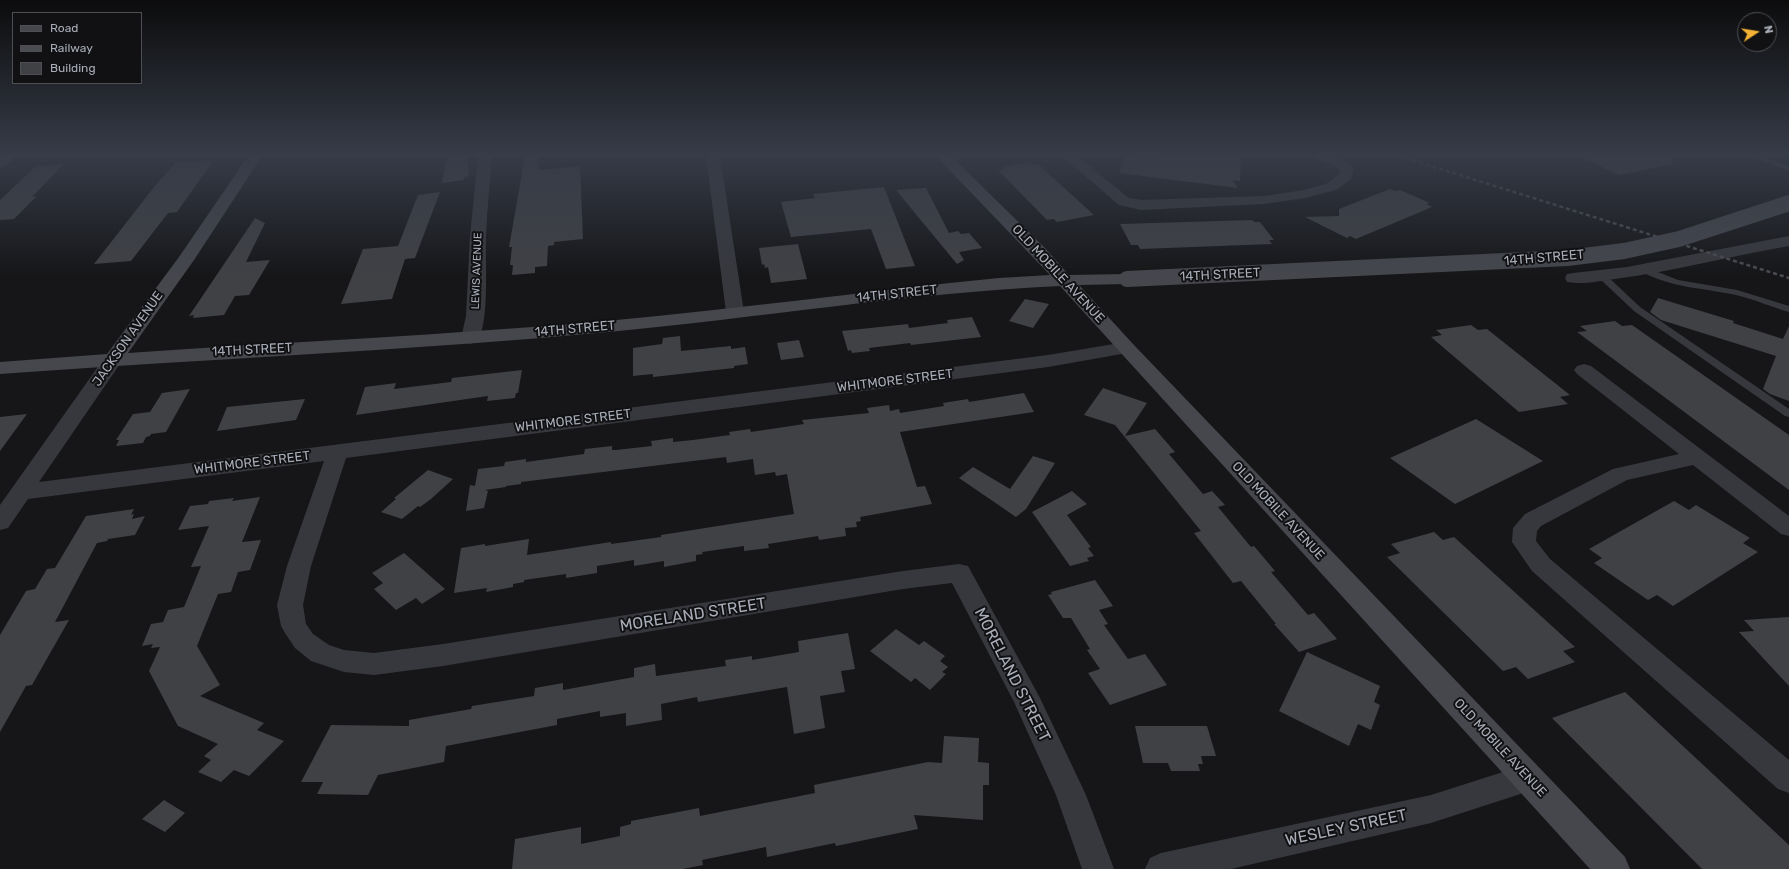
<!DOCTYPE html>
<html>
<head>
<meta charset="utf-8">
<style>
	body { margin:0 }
	#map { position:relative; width:1789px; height:869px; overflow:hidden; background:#161618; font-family:Rubik,sans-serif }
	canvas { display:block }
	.legend { position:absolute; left:12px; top:12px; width:130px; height:72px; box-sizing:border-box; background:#111113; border:1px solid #4d4f55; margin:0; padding:5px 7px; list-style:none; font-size:12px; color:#a8adb8 }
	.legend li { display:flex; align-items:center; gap:8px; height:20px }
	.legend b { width:20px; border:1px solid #4d4f55 }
	.north { position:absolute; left:1737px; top:12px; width:40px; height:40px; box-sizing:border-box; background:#111113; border:1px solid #4d4f55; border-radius:50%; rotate:78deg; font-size:11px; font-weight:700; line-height:16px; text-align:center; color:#a8adb8 }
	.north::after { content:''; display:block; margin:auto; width:14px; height:18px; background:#f2b134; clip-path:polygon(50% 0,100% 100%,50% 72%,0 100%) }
</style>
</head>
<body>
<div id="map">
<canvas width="1789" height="869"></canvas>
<ul class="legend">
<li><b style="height:5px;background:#45474d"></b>Road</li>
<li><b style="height:5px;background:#4a4c52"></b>Railway</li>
<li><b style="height:11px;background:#404145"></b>Building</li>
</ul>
<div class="north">N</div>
</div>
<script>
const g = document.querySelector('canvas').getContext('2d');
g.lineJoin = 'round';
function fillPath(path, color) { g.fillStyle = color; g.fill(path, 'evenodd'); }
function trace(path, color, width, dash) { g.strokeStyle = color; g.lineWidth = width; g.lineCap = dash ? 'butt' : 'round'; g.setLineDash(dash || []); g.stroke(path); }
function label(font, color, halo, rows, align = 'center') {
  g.font = font + ' Rubik,sans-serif'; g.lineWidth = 4; g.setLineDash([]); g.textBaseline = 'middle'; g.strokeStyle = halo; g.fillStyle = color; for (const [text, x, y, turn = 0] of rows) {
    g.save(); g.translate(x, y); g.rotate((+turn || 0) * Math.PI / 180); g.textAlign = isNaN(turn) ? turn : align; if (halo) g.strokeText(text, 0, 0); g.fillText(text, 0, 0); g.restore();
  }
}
fillPath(new Path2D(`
	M 447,156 L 468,156 L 469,176 L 464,177 L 464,180 L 442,183 Z
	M 525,156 L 538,156 L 539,170 L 580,166 L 583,239 L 554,242 L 554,245 L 548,246 L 547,266 L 535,267 L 535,273 L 512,275 L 513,265 L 510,265 L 512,247 L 509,247 Z
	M 1125,156 L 1153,158 L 1154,156 L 1241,156 L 1240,181 L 1232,180 L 1238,188 L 1119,173 Z
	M 1579,156 L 1672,156 L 1673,164 L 1619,175 Z
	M 213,161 L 177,212 L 168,213 L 131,261 L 94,264 L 154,187 L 176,162 Z
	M 1030,162 L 1033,165 L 1038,164 L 1094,215 L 1057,222 L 1054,219 L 1047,220 L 998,170 L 1004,169 L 1001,167 Z
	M 64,164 L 32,197 L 37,196 L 14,219 L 0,220 L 0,200 L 35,167 Z
	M 884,187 L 915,266 L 886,269 L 871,229 L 791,237 L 781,202 L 815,198 L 813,194 Z
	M 926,188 L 949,233 L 958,231 L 961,234 L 969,233 L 982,248 L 959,252 L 964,260 L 957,264 L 896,190 Z
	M 1390,189 L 1396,191 L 1400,190 L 1430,203 L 1426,204 L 1432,207 L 1356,239 L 1350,236 L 1347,238 L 1305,217 L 1339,216 L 1339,209 Z
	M 440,192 L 415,258 L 405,259 L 392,299 L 341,304 L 363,249 L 398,246 L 418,195 Z
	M 255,218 L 265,223 L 246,262 L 270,260 L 249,295 L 235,296 L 224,315 L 193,318 L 194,315 L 189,316 Z
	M 1252,220 L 1254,222 L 1260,222 L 1274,240 L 1269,240 L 1272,244 L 1140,249 L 1138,245 L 1131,245 L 1120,224 Z
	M 798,244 L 807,279 L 771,283 L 768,267 L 765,268 L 764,264 L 762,265 L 759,248 Z
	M 1658,298 L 1734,321 L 1733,323 L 1783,339 L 1789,326 L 1789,401 L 1770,394 L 1763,389 L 1776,356 L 1661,320 L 1650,312 Z
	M 1025,299 L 1049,304 L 1033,328 L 1009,321 Z
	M 972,317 L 981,337 L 911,345 L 910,343 L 869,348 L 870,351 L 852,353 L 851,350 L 848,351 L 842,331 L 908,324 L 909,328 L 948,323 L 947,320 Z
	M 1615,321 L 1622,326 L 1632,325 L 1789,435 L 1789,490 L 1577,332 L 1587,331 L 1580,326 Z
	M 1471,325 L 1478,330 L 1487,329 L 1570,395 L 1560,397 L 1568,404 L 1519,412 L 1431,337 L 1442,335 L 1436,330 Z
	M 680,336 L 681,351 L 731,346 L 731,349 L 745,347 L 748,364 L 734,366 L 734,368 L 653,377 L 653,374 L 633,376 L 633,348 L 662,344 L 663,338 Z
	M 799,340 L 804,357 L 781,360 L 777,343 Z
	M 522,370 L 518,393 L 516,393 L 515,398 L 487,401 L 488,396 L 356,415 L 365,387 L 396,383 L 394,389 L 451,382 L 452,378 Z
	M 1103,388 L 1147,403 L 1125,436 L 1155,429 L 1175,452 L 1169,454 L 1203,494 L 1212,491 L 1225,505 L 1218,507 L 1251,547 L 1254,546 L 1275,571 L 1271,572 L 1308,615 L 1314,613 L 1337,639 L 1299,652 L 1274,624 L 1276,624 L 1241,581 L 1233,583 L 1194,533 L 1201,531 L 1115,425 L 1084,415 Z
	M 190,389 L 166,432 L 151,434 L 150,436 L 146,437 L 143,443 L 116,446 L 119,440 L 116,440 L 133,414 L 150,412 L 162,393 Z
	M 1024,393 L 1034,412 L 900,432 L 917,487 L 925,486 L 932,504 L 860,517 L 861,521 L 856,522 L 857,527 L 845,528 L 846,536 L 819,540 L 818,536 L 768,544 L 769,548 L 744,551 L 744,546 L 702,552 L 703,554 L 696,555 L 696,561 L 664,567 L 664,561 L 634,566 L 634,560 L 597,566 L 597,573 L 566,578 L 566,574 L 524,580 L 524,582 L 513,584 L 513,587 L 486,592 L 487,588 L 454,593 L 461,548 L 485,544 L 485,546 L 529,539 L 527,555 L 611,542 L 611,544 L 661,537 L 661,535 L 794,514 L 787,474 L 776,476 L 775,472 L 755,475 L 753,459 L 727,463 L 726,457 L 521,482 L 521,484 L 506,486 L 506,487 L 485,490 L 488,491 L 484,508 L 466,511 L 470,485 L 475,486 L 478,469 L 504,466 L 505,462 L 526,459 L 526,462 L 584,454 L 585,449 L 612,446 L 612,450 L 616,450 L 652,446 L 651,441 L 673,438 L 673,442 L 693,440 L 730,435 L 729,432 L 750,429 L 751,432 L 804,424 L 802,420 L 869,413 L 867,408 L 889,405 L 890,411 L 899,409 L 900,413 L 944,406 L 943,403 L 968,399 L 969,402 Z
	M 305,399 L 296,420 L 217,431 L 227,407 Z
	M 27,414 L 0,451 L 0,417 Z
	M 1476,419 L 1543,461 L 1455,504 L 1390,458 Z
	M 1033,456 L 1055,463 L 1026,509 L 1016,517 L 959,478 L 973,467 L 1010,489 Z
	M 428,470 L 453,479 L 431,499 L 420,507 L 418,506 L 402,519 L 381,512 L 396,499 L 394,498 Z
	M 1072,491 L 1087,504 L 1067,515 L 1091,547 L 1088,548 L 1094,556 L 1087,558 L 1089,561 L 1070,566 L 1032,512 Z
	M 260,497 L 242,542 L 261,540 L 250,570 L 238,572 L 231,592 L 218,594 L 197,646 L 220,685 L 200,696 L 264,723 L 257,730 L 284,741 L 249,776 L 234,770 L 221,782 L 198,772 L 211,760 L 204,756 L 218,744 L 178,726 L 149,671 L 160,647 L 151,648 L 153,644 L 142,646 L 151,624 L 163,622 L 168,610 L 184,607 L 201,566 L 191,567 L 209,526 L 178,530 L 190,506 L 208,504 L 209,501 L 234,498 L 232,501 Z
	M 1674,501 L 1689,510 L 1696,505 L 1750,538 L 1743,543 L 1758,552 L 1673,606 L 1657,595 L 1648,600 L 1594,563 L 1602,558 L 1589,549 Z
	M 134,509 L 131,515 L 134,514 L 132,519 L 145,516 L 135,535 L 108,539 L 107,541 L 97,543 L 55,622 L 69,620 L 32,685 L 26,686 L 0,732 L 0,635 L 26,591 L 35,589 L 47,569 L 55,568 L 86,516 Z
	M 1434,532 L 1443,540 L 1454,537 L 1575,647 L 1563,651 L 1575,662 L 1528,679 L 1516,667 L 1503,671 L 1387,557 L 1400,553 L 1391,544 Z
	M 404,553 L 445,589 L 422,604 L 416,598 L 396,610 L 374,589 L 383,583 L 372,573 Z
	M 1095,580 L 1113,606 L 1099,610 L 1108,624 L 1104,625 L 1128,659 L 1145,654 L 1167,685 L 1110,705 L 1088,673 L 1100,669 L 1087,650 L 1090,649 L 1071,618 L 1063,618 L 1048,595 L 1052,594 L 1051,592 Z
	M 1789,617 L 1789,686 L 1739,632 L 1754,631 L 1744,620 Z
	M 896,629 L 919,645 L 924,641 L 945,656 L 940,661 L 948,667 L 942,672 L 946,674 L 930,690 L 915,678 L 911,682 L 870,651 Z
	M 848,633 L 855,669 L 841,671 L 845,692 L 820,696 L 825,728 L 794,734 L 787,687 L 698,702 L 697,697 L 661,704 L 662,720 L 626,726 L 626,713 L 600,717 L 600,711 L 557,719 L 557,725 L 446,746 L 444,762 L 378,775 L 368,795 L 317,794 L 323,782 L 301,782 L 331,725 L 409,726 L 409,720 L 471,709 L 472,706 L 534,696 L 535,688 L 563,683 L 563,690 L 634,677 L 634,668 L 655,664 L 656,676 L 726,666 L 725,660 L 752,656 L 752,660 L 799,652 L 798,641 Z
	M 1307,652 L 1380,686 L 1374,702 L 1380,705 L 1371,730 L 1358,724 L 1349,746 L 1279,711 Z
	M 1625,692 L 1789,845 L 1789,869 L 1702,869 L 1552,718 Z
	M 1135,726 L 1207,726 L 1216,756 L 1201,756 L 1203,764 L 1198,764 L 1200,771 L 1171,771 L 1168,763 L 1143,763 Z
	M 944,736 L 979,738 L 978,762 L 989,763 L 989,785 L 983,785 L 983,820 L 914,815 L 918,829 L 836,846 L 835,843 L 767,857 L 766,847 L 702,860 L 703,865 L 683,869 L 512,869 L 515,839 L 581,827 L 581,844 L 620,836 L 620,827 L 631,824 L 631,821 L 699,808 L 700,816 L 815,793 L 814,785 L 928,762 L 942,763 Z
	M 164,800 L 185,813 L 165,832 L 142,819 Z`), '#404145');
fillPath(new Path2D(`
	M 1750,156 L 1760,156 L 1789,166 L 1789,171 Z
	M 1645,267 L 1678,280 L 1737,290 L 1789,306 L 1789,312 C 1771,307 1754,299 1736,295 C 1704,288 1672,288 1642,272 L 1641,270 L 1642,268 Z
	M 1603,274 L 1606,275 L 1640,307 L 1789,409 L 1789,417 L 1785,416 L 1634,311 L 1600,279 L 1599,277 L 1600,275 Z`), '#37383d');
fillPath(new Path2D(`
	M 478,156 L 492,156 C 490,183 487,209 486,236 C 485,261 490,323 477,342 L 470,344 L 463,342 L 461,338 L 466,316 L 470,236 Z
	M 706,156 L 720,156 L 744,312 L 741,316 L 735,317 L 729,316 L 726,312 Z
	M 939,156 L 964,156 L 962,159 L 945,161 L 940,160 L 938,157 Z
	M 1062,156 L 1077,156 L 1129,198 L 1141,200 L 1264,196 L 1304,190 L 1326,184 L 1339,174 L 1340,170 L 1335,166 L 1316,159 L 1314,156 C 1329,156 1345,155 1354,169 L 1351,179 L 1336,190 L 1305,198 L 1264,204 L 1141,210 L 1119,205 Z
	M 1789,236 L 1789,246 C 1731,256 1674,271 1615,279 C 1600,281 1582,285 1567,282 L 1565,278 L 1567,274 L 1573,273 L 1627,267 Z
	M 1126,342 L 1133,344 L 1135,348 L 1133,352 L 1048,367 L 346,458 L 311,566 L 303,605 L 306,624 L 313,634 L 329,645 L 344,650 L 374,653 L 443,644 L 903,571 L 959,564 L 968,566 L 1040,698 L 1086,795 L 1114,869 L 1082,869 L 1056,795 L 1014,702 L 952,583 L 903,589 L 443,666 L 374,675 L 344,672 L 311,661 L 295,648 L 285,633 L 281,626 L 277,605 L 287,566 L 324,461 L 28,499 L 8,528 L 0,530 L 0,505 L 107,354 L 114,352 L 121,354 L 124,358 L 39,482 L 1048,355 Z
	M 1584,364 L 1591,366 L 1789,516 L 1789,536 L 1781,534 L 1693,465 L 1627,480 L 1541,526 L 1537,531 L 1536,541 L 1550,559 L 1789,760 L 1789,793 L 1778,789 L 1532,571 L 1512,542 L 1513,528 L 1525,514 L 1613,469 L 1679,454 L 1577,374 L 1574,370 L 1577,366 Z
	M 1528,764 L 1539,768 L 1543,778 L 1539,788 L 1431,823 L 1231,869 L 1145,869 L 1150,858 L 1161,853 L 1431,795 Z`), '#37383d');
fillPath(new Path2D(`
	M 0,156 L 16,156 L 5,166 L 0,167 Z
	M 248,156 L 262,156 L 194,260 L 128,353 C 287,342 447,335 606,321 C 737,309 868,291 999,278 L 1050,275 L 936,156 L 951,156 L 1044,247 L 1069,275 L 1127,274 L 1133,275 L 1136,279 L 1133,283 L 1127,284 L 1079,285 L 1133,344 L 1625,857 L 1630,869 L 1590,869 L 1060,286 C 908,293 758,318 608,332 C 406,351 202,359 0,374 L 0,362 L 107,354 L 179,257 Z`), '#45474d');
trace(new Path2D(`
	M 1399,156 L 1789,278`), '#4a4c52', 2.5, [4, 3]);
trace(new Path2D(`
	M 1127,279 L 1567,258 L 1624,251 L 1679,239 L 1789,203`), '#45474d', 16);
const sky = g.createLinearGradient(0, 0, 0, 277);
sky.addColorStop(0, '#0c0c0d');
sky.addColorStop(0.56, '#363c48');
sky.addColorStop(1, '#363c4800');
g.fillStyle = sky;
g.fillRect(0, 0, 1789, 277);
label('11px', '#a8adb8', '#111113', [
	["LEWIS AVENUE",477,271,-88]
]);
label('13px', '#a8adb8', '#111113', [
	["14TH STREET",1544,258,-5],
	["OLD MOBILE AVENUE",1058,274,47],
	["14TH STREET",1220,275,-3],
	["14TH STREET",897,294,-6],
	["14TH STREET",575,329,-5],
	["JACKSON AVENUE",128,339,-55],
	["14TH STREET",252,350,-3],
	["WHITMORE STREET",895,381,-7],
	["WHITMORE STREET",573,421,-7],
	["WHITMORE STREET",252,463,-7],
	["OLD MOBILE AVENUE",1278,511,47],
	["OLD MOBILE AVENUE",1500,748,47]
]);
label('16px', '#a8adb8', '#111113', [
	["MORELAND STREET",693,615,-9],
	["MORELAND STREET",1012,675,63],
	["WESLEY STREET",1346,828,-12]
]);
</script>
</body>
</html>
